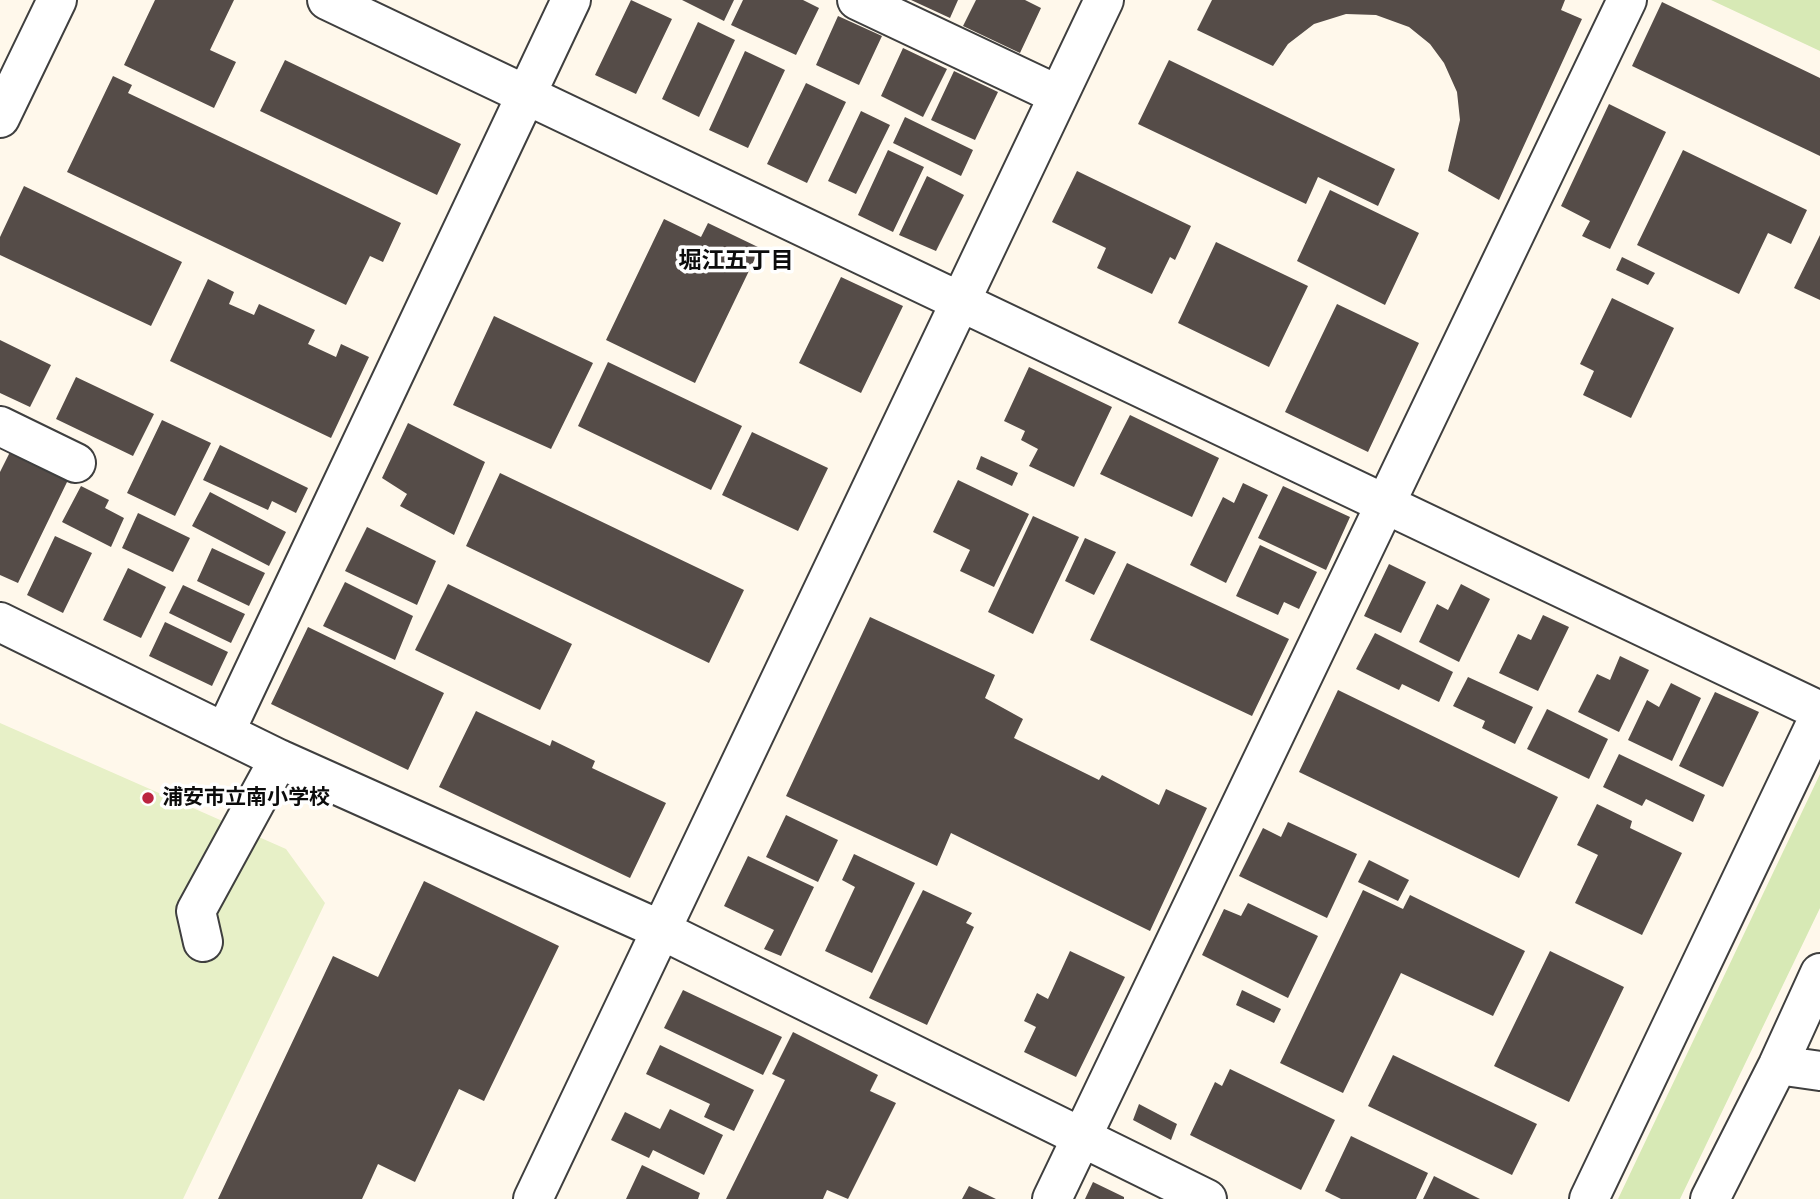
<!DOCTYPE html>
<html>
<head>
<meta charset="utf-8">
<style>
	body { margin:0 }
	canvas { display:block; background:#fff8eb }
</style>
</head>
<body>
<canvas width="1820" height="1199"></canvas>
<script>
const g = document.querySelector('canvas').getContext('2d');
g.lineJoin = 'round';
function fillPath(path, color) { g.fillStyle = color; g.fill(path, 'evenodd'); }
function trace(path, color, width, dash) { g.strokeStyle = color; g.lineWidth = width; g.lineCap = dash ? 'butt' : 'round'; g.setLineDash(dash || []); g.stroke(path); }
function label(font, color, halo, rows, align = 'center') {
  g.font = font + ' "Roboto Serif","Noto Sans JP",serif'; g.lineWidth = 7; g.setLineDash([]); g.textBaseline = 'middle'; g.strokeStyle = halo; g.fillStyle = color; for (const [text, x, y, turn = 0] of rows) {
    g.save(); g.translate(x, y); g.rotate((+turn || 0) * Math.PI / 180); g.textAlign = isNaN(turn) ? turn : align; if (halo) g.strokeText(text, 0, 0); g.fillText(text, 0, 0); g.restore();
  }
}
fillPath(new Path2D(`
	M 1711,0 L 1820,0 L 1820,51 Z
	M 1820,774 L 1820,908 L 1680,1199 L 1618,1199 Z`), '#d7e9b5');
fillPath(new Path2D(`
	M 0,723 L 286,849 L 325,903 L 183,1199 L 0,1199 Z`), '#e7f0c7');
fillPath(new Path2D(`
	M 155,0 L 234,0 L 210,50 L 236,62 L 214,108 L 124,65 Z
	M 631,0 L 672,19 L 636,94 L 595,75 Z
	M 682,0 L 734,0 L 724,21 Z
	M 743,0 L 803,0 L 819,8 L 796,55 L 731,25 Z
	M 911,0 L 958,0 L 950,18 Z
	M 976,0 L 1025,0 L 1041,8 L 1020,53 L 963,26 Z
	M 1212,0 L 1565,0 L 1561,10 L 1582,19 L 1499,200 L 1448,171 L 1460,120 L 1457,92 L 1444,63 L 1430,44 L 1409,27 L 1376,15 L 1346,14 L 1314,24 L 1288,44 L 1273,66 L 1197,30 Z
	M 1662,2 L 1820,78 L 1820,156 L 1632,66 Z
	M 838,16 L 882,36 L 859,85 L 816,65 Z
	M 698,22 L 735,40 L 699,117 L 662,99 Z
	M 903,48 L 947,69 L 923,117 L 881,96 Z
	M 745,51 L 785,70 L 748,148 L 709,130 Z
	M 285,60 L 461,144 L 437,195 L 260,111 Z
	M 1169,60 L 1395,169 L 1378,206 L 1318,177 L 1306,204 L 1138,124 Z
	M 954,71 L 998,92 L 975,140 L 931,120 Z
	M 113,76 L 132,85 L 128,93 L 401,223 L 383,262 L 370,256 L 346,305 L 67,172 Z
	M 806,83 L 846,102 L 807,183 L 767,164 Z
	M 1609,104 L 1666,132 L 1610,249 L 1582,236 L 1590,221 L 1561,206 Z
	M 861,111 L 890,125 L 856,194 L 828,181 Z
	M 905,117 L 973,150 L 961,176 L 893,143 Z
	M 888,150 L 924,167 L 893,232 L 858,215 Z
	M 1683,150 L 1807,210 L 1791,244 L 1768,233 L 1739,294 L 1637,245 Z
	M 1077,171 L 1191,226 L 1175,260 L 1170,257 L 1152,294 L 1097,268 L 1106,248 L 1052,222 Z
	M 927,176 L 964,195 L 936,251 L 899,235 Z
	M 24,186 L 182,262 L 151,326 L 0,255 L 0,237 Z
	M 1330,190 L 1419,233 L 1385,305 L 1297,261 Z
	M 664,219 L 701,237 L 708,223 L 760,248 L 695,383 L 606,340 Z
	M 1820,235 L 1820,300 L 1794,288 Z
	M 1216,242 L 1308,286 L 1269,367 L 1178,323 Z
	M 1622,257 L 1655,273 L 1648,285 L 1616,270 Z
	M 841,277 L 903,306 L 861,393 L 799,363 Z
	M 208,279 L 234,292 L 229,304 L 254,315 L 259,304 L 315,330 L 308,344 L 336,357 L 341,344 L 369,357 L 331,438 L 170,361 Z
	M 1612,298 L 1674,328 L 1631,418 L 1583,395 L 1594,371 L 1580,364 Z
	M 1337,304 L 1419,343 L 1368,452 L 1285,412 Z
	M 494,316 L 593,363 L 551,449 L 453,405 Z
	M 0,340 L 51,365 L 30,407 L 0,393 Z
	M 608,362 L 742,426 L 711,490 L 578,426 Z
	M 1029,367 L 1112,407 L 1074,487 L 1029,466 L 1038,449 L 1021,440 L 1025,431 L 1004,421 Z
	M 76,377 L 154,414 L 133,456 L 56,419 Z
	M 1130,415 L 1219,458 L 1192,517 L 1100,474 Z
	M 162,420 L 211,443 L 175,516 L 127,493 Z
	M 408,423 L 485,462 L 454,535 L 400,506 L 407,494 L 382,478 Z
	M 752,432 L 828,468 L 798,531 L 722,495 Z
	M 220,445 L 308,488 L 296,513 L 272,501 L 268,510 L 203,480 Z
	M 10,452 L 68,480 L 18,583 L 0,575 L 0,472 Z
	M 981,456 L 1018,473 L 1012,486 L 976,469 Z
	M 500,473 L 744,590 L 709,663 L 466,546 Z
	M 958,480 L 1029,514 L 994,587 L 960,571 L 970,550 L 933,532 Z
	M 1243,483 L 1268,495 L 1226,583 L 1190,565 L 1223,497 L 1234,503 Z
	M 81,486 L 109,500 L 105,508 L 124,518 L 111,547 L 62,522 Z
	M 1283,486 L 1350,517 L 1326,570 L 1258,538 Z
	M 210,492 L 286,532 L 269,566 L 192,526 Z
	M 138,513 L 190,538 L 173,572 L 122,548 Z
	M 1033,516 L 1079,537 L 1033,634 L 988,612 Z
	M 367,527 L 436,561 L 417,605 L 345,571 Z
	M 55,536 L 92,553 L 63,613 L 27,595 Z
	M 1085,538 L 1116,552 L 1094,595 L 1065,581 Z
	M 1260,545 L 1317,572 L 1299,609 L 1284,602 L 1278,615 L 1236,596 Z
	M 212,548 L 265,573 L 249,606 L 197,581 Z
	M 1127,563 L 1289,639 L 1252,716 L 1090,640 Z
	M 1389,564 L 1426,582 L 1401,633 L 1364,616 Z
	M 128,568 L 166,587 L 141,638 L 103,620 Z
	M 345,582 L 413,616 L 395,660 L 323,626 Z
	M 448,584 L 572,644 L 540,710 L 415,650 Z
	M 1461,584 L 1490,599 L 1459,662 L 1419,642 L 1437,604 L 1448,610 Z
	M 183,585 L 245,614 L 231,643 L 169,613 Z
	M 1543,615 L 1569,627 L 1538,691 L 1499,673 L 1518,634 L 1531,640 Z
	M 870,617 L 995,675 L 985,698 L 1023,719 L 1014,738 L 1099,780 L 1102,775 L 1159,805 L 1166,789 L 1207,808 L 1150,931 L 951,833 L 937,866 L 786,796 Z
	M 165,622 L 228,652 L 212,686 L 149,656 Z
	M 308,627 L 444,693 L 408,770 L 271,704 Z
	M 1375,633 L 1453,672 L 1439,702 L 1402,684 L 1399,690 L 1356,669 Z
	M 1620,656 L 1649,670 L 1619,732 L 1578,712 L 1597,674 L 1610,680 Z
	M 1468,677 L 1533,707 L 1515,744 L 1482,728 L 1485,721 L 1453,706 Z
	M 1671,683 L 1701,698 L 1672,761 L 1628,740 L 1647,700 L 1659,707 Z
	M 1338,690 L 1558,797 L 1519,878 L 1299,772 Z
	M 1715,692 L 1759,712 L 1723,787 L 1679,766 Z
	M 1547,709 L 1608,739 L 1589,779 L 1527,749 Z
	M 476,711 L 550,746 L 552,740 L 595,761 L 592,768 L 666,803 L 630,878 L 439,787 Z
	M 1619,754 L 1705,795 L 1693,822 L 1646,799 L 1642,806 L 1603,787 Z
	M 1597,804 L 1632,821 L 1630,828 L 1682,853 L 1642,935 L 1575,903 L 1598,855 L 1577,845 Z
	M 786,815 L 838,840 L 818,882 L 766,857 Z
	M 1288,822 L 1357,854 L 1327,918 L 1239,876 L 1263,828 L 1281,837 Z
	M 854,854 L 915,883 L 872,973 L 825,951 L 855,887 L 842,880 Z
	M 748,856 L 814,887 L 781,956 L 764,949 L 774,930 L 724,906 Z
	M 1369,860 L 1409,880 L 1398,901 L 1358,882 Z
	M 424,881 L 559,946 L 484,1101 L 459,1089 L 415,1182 L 378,1164 L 362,1199 L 218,1199 L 333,956 L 378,977 Z
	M 923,890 L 972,913 L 966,923 L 974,927 L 927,1025 L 869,998 Z
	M 1363,890 L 1403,909 L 1410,895 L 1525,951 L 1493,1016 L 1401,973 L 1343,1093 L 1280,1063 Z
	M 1248,903 L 1318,936 L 1288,998 L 1202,955 L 1224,909 L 1241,916 Z
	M 1070,951 L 1125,977 L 1076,1077 L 1024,1052 L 1036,1027 L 1024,1021 L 1037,993 L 1048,999 Z
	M 1550,951 L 1624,987 L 1569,1102 L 1494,1066 Z
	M 683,990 L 782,1037 L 763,1075 L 664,1028 Z
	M 1242,990 L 1281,1009 L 1274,1023 L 1236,1005 Z
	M 793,1032 L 878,1075 L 870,1091 L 896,1103 L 848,1199 L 827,1190 L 823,1199 L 726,1199 L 785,1080 L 772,1074 Z
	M 660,1045 L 754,1090 L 734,1131 L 704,1117 L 710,1104 L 646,1074 Z
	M 1393,1055 L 1537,1124 L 1512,1175 L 1368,1106 Z
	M 1230,1069 L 1335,1120 L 1301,1190 L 1190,1135 L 1215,1082 L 1222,1086 Z
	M 1139,1104 L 1177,1124 L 1171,1140 L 1133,1120 Z
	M 670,1109 L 723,1135 L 704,1175 L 653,1150 L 649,1158 L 611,1140 L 625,1112 L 660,1129 Z
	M 1351,1136 L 1428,1173 L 1416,1199 L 1341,1199 L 1325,1191 Z
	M 642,1165 L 700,1193 L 698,1199 L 626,1199 Z
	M 1434,1176 L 1480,1199 L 1423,1199 Z
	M 1093,1182 L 1124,1197 L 1124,1199 L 1085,1199 Z
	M 969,1186 L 996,1199 L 962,1199 Z`), '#554c48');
const minor = new Path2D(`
	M 327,0 L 1820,711
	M 857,0 L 1058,95
	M 0,118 L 57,0
	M 0,426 L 76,463
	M 0,622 L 279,759 L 663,931 L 1207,1199
	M 225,732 L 571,0
	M 203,942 L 196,911 L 279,759
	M 1778,1065 L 1820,1071
	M 533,1199 L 1104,0
	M 1052,1199 L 1627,0
	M 1589,1199 L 1820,715
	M 1710,1199 L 1778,1065 L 1820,973`);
trace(minor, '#3f3f3f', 42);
trace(minor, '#fff', 38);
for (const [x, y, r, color] of [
	[148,798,7,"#bb2540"]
]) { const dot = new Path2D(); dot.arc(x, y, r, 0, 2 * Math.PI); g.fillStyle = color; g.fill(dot); trace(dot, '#fff', 2.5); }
label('bold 21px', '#0c0c0c', '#fff', [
	["浦安市立南小学校",162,798]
], 'left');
label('bold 23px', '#0c0c0c', '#fff', [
	["堀江五丁目",736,261]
]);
</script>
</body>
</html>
